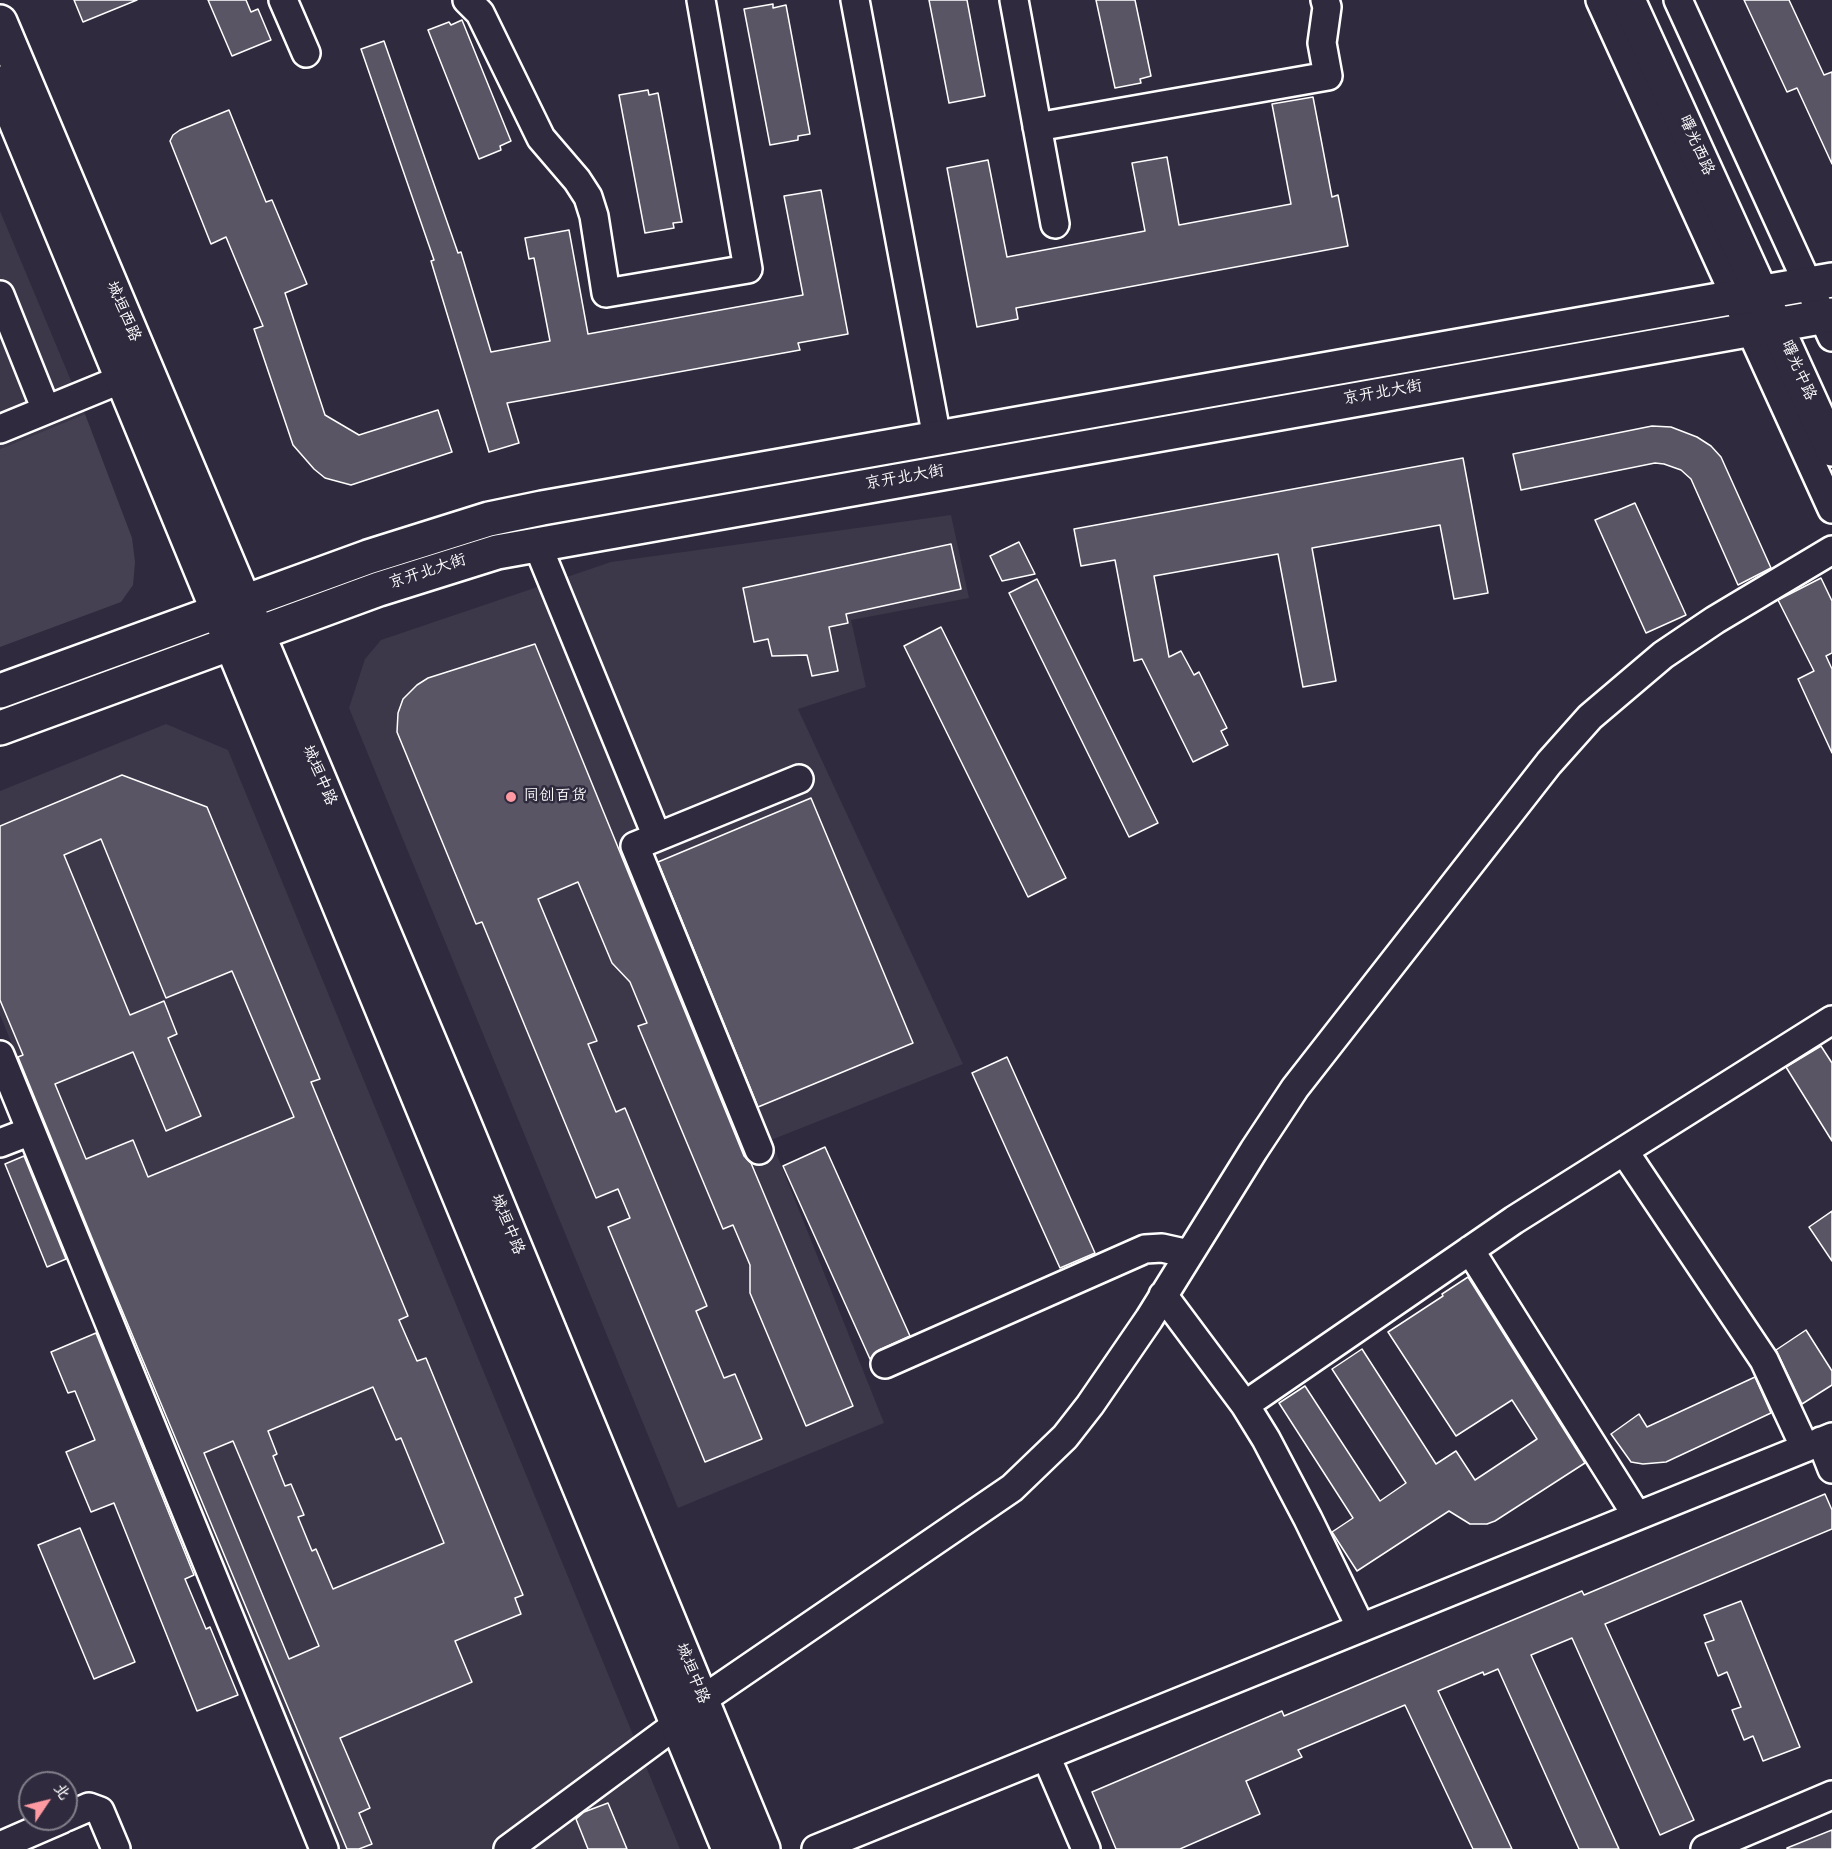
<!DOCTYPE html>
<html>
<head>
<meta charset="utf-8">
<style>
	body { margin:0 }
	#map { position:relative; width:1832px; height:1849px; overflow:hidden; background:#2f2a3d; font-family:Kalam,"LXGW WenKai TC",sans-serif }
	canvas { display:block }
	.north { position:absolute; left:18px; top:1771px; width:60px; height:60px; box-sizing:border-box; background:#2f2a3d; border:2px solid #827f8b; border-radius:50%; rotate:55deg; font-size:16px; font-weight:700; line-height:24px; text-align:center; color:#fff }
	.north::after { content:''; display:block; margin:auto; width:21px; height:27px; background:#ff9aa2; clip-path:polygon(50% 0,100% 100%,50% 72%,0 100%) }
</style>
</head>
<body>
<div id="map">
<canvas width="1832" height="1849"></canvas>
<div class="north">北</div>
</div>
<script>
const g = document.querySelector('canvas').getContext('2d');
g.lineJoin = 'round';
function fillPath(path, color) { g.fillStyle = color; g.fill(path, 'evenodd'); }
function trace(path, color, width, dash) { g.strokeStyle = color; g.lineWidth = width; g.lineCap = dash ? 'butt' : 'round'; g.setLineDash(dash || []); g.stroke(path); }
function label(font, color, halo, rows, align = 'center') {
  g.font = font + ' Kalam,"LXGW WenKai TC",sans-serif'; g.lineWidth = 5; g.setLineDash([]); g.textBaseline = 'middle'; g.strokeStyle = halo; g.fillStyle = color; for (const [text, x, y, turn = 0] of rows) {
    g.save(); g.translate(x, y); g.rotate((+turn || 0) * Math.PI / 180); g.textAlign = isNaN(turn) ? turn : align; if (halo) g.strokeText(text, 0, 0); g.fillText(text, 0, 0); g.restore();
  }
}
fillPath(new Path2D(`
	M 0,211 L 85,414 L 0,449 Z
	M 951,515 L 969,598 L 851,620 L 866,687 L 798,709 L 963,1064 L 771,1140 L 884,1423 L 678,1508 L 349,708 L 365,659 L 381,640 L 611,562 Z
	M 166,724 L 228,750 L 680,1849 L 340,1849 L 0,1015 L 0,791 Z`), '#3c3749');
fillPath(new Path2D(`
	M 85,414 L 132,538 L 135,562 L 133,585 L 121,602 L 0,647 L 0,449 Z`), '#464152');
const building = new Path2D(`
	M 74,0 L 137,0 L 83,22 Z
	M 208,0 L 246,0 L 251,12 L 258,9 L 271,40 L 232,56 Z
	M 929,0 L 967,0 L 985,96 L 949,103 Z
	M 1096,0 L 1135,0 L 1151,76 L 1140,79 L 1141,83 L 1115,88 Z
	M 1744,0 L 1789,0 L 1824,75 L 1832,72 L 1832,164 L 1797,88 L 1787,92 Z
	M 773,4 L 773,8 L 786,5 L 810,134 L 798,136 L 798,140 L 770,145 L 744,9 Z
	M 462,20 L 511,141 L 500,146 L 501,150 L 479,159 L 428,30 L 449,22 L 451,25 Z
	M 384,41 L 458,253 L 461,252 L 491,352 L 550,341 L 534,258 L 529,259 L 525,238 L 569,230 L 588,334 L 803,295 L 784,196 L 821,190 L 848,334 L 798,343 L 800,350 L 507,403 L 519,443 L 489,452 L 431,261 L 434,260 L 361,49 Z
	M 648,90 L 649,95 L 658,93 L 682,222 L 673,223 L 674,228 L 645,233 L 619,95 Z
	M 1313,97 L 1332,197 L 1338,195 L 1348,246 L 1016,308 L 1018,319 L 977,327 L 947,168 L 988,160 L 1007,257 L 1145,231 L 1132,163 L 1167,157 L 1179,225 L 1291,204 L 1272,104 Z
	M 229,110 L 266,202 L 272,200 L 307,284 L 285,293 L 325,415 L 359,435 L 438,410 L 452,452 L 351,485 L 325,478 L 314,469 L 293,445 L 254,329 L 263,326 L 226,237 L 211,244 L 170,141 L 173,135 L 180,130 Z
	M 1652,426 L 1671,427 L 1697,437 L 1711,446 L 1721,457 L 1771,568 L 1738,585 L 1691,479 L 1681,470 L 1664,464 L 1655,463 L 1521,490 L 1513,454 Z
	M 1463,458 L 1488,593 L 1454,599 L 1440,525 L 1312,548 L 1336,681 L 1303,687 L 1278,554 L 1154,576 L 1169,657 L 1181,651 L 1194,675 L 1199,672 L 1227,728 L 1221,731 L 1228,745 L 1193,762 L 1142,659 L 1134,661 L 1115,560 L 1081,566 L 1074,529 Z
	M 1635,503 L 1686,615 L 1646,633 L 1595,520 Z
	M 1019,542 L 1035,574 L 1002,581 L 990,556 Z
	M 951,544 L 961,589 L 846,614 L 848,623 L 829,627 L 838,671 L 812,676 L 807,655 L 772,656 L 768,639 L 754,642 L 743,588 Z
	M 1821,578 L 1832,601 L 1832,653 L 1826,656 L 1832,669 L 1832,753 L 1798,679 L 1814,671 L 1778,600 Z
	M 1037,579 L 1158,823 L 1129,837 L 1009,593 Z
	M 941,627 L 1066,878 L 1028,897 L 904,646 Z
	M 535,644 L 744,1156 L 751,1163 L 853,1406 L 806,1426 L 750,1293 L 750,1265 L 733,1225 L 723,1229 L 638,1026 L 647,1023 L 630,982 L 612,963 L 578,882 L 538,899 L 597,1041 L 588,1044 L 616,1112 L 625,1108 L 707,1306 L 696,1311 L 724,1378 L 735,1374 L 762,1439 L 705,1462 L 608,1227 L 630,1218 L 618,1189 L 596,1198 L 482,922 L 476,924 L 397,732 L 398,713 L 403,699 L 417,685 L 428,678 Z
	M 122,775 L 207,807 L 320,1079 L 311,1082 L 408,1316 L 399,1320 L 417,1361 L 426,1358 L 523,1595 L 515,1598 L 521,1614 L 455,1641 L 472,1682 L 340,1738 L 370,1808 L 359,1813 L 372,1844 L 359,1849 L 347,1849 L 96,1248 L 18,1057 L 23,1055 L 0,1000 L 0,826 ZM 101,839 L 166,998 L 232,971 L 294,1117 L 148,1177 L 133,1140 L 86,1159 L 55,1084 L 133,1052 L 166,1131 L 201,1116 L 168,1038 L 177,1034 L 164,1001 L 130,1015 L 64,855 ZM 373,1387 L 396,1440 L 401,1438 L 444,1543 L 333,1589 L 316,1549 L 312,1551 L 298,1517 L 304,1515 L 291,1484 L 285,1486 L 273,1456 L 277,1454 L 268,1431 ZM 233,1441 L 319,1646 L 289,1659 L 204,1453 Z
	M 811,798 L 913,1043 L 758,1107 L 658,862 Z
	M 1821,1046 L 1832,1063 L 1832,1141 L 1786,1067 Z
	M 1007,1057 L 1095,1253 L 1060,1268 L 972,1073 Z
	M 825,1147 L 910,1336 L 879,1350 L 870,1359 L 783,1166 Z
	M 24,1156 L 66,1259 L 47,1267 L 5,1164 Z
	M 1832,1211 L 1832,1261 L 1809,1227 Z
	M 1468,1277 L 1585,1463 L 1495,1521 L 1487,1524 L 1470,1524 L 1449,1511 L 1357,1571 L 1332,1532 L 1353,1518 L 1279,1403 L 1305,1386 L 1380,1501 L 1406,1483 L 1332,1369 L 1362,1349 L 1436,1464 L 1456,1451 L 1475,1480 L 1537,1439 L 1512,1400 L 1456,1436 L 1388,1332 L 1443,1296 L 1442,1294 Z
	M 1806,1330 L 1832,1371 L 1832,1385 L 1802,1404 L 1776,1350 Z
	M 96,1333 L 194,1575 L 185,1579 L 206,1629 L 210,1627 L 238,1695 L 197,1711 L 114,1503 L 91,1512 L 66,1452 L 95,1440 L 75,1391 L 68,1393 L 51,1352 Z
	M 1755,1377 L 1771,1413 L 1666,1462 L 1643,1464 L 1631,1462 L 1611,1434 L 1639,1414 L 1647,1427 Z
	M 1825,1494 L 1832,1510 L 1832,1529 L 1605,1624 L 1694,1820 L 1660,1835 L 1572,1638 L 1531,1655 L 1619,1849 L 1579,1849 L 1498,1669 L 1484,1675 L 1483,1672 L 1438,1691 L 1512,1849 L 1473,1849 L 1405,1705 L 1298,1750 L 1302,1757 L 1246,1781 L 1260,1814 L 1180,1849 L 1116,1849 L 1092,1792 L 1282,1711 L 1284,1716 L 1582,1591 L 1584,1595 Z
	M 80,1528 L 135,1662 L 94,1679 L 38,1545 Z
	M 1741,1601 L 1800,1747 L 1763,1761 L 1753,1736 L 1744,1740 L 1732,1710 L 1741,1707 L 1727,1672 L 1718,1676 L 1705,1643 L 1714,1640 L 1704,1615 Z
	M 608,1803 L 627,1849 L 588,1849 L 576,1819 L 584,1812 Z
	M 1832,1830 L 1832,1849 L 1787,1849 L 1787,1848 Z`);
fillPath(building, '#595564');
trace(building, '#fff', 1.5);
const minor = new Path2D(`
	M 283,0 L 306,53
	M 467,0 L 480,13 L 541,138 L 577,180 L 588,197 L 594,216 L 606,293 L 748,269 L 701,0
	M 855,0 L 937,438
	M 1014,0 L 1055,224
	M 1600,0 L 1832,509
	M 1678,0 L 1832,337
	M 1037,127 L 1328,76 L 1322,43 L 1327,7 L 1325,0
	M 0,295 L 46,410
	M 0,429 L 122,379
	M 537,544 L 657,837 L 799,779
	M 657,837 L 635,846 L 759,1150
	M 0,1055 L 324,1849
	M 0,1143 L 31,1131
	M 1624,1151 L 1764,1360 L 1805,1448
	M 1470,1250 L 1637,1516
	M 1163,1295 L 1245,1405 L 1266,1439 L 1308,1519 L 1361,1628
	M 885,1364 L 1145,1249 L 1162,1248 L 1189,1254
	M 1245,1405 L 1514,1220 L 1832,1020
	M 1821,1441 L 1832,1469
	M 702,1700 L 1012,1488 L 1065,1437 L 1090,1405 L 1149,1319 L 1254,1150 L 1295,1088 L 1549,763 L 1590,717 L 1663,655 L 1715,620 L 1832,550
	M 1046,1756 L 1086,1849
	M 66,1817 L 89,1807 L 100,1811 L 116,1849
	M 0,1846 L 62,1819
	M 508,1849 L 677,1724
	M 816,1849 L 1832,1437
	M 1705,1849 L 1832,1795`);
const major = new Path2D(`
	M 1628,0 L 1832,449
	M 0,22 L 457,1107 L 763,1849
	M 0,83 L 729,1849
	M 0,691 L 368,557 L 489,519 L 542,508 L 1832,280
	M 0,728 L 379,589 L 497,552 L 1832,315`);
trace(minor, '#fff', 32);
trace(major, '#fff', 38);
trace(minor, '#2f2a3d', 27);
trace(major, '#2f2a3d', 33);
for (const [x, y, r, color] of [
	[511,797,6,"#ff9aa2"]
]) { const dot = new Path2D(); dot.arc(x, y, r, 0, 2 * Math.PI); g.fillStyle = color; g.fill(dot); trace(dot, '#2f2a3d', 2); }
label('16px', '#fff', '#2f2a3d', [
	["曙光西路",1695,146,66],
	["城垣西路",122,312,67],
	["曙光中路",1797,371,66],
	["京开北大街",1383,394,-10],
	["京开北大街",905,479,-10],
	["京开北大街",428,573,-18],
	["城垣中路",318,776,67],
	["城垣中路",506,1225,68],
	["城垣中路",691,1674,68]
]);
label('16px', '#fff', '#2f2a3d', [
	["同创百货",523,797]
], 'left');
</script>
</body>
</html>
